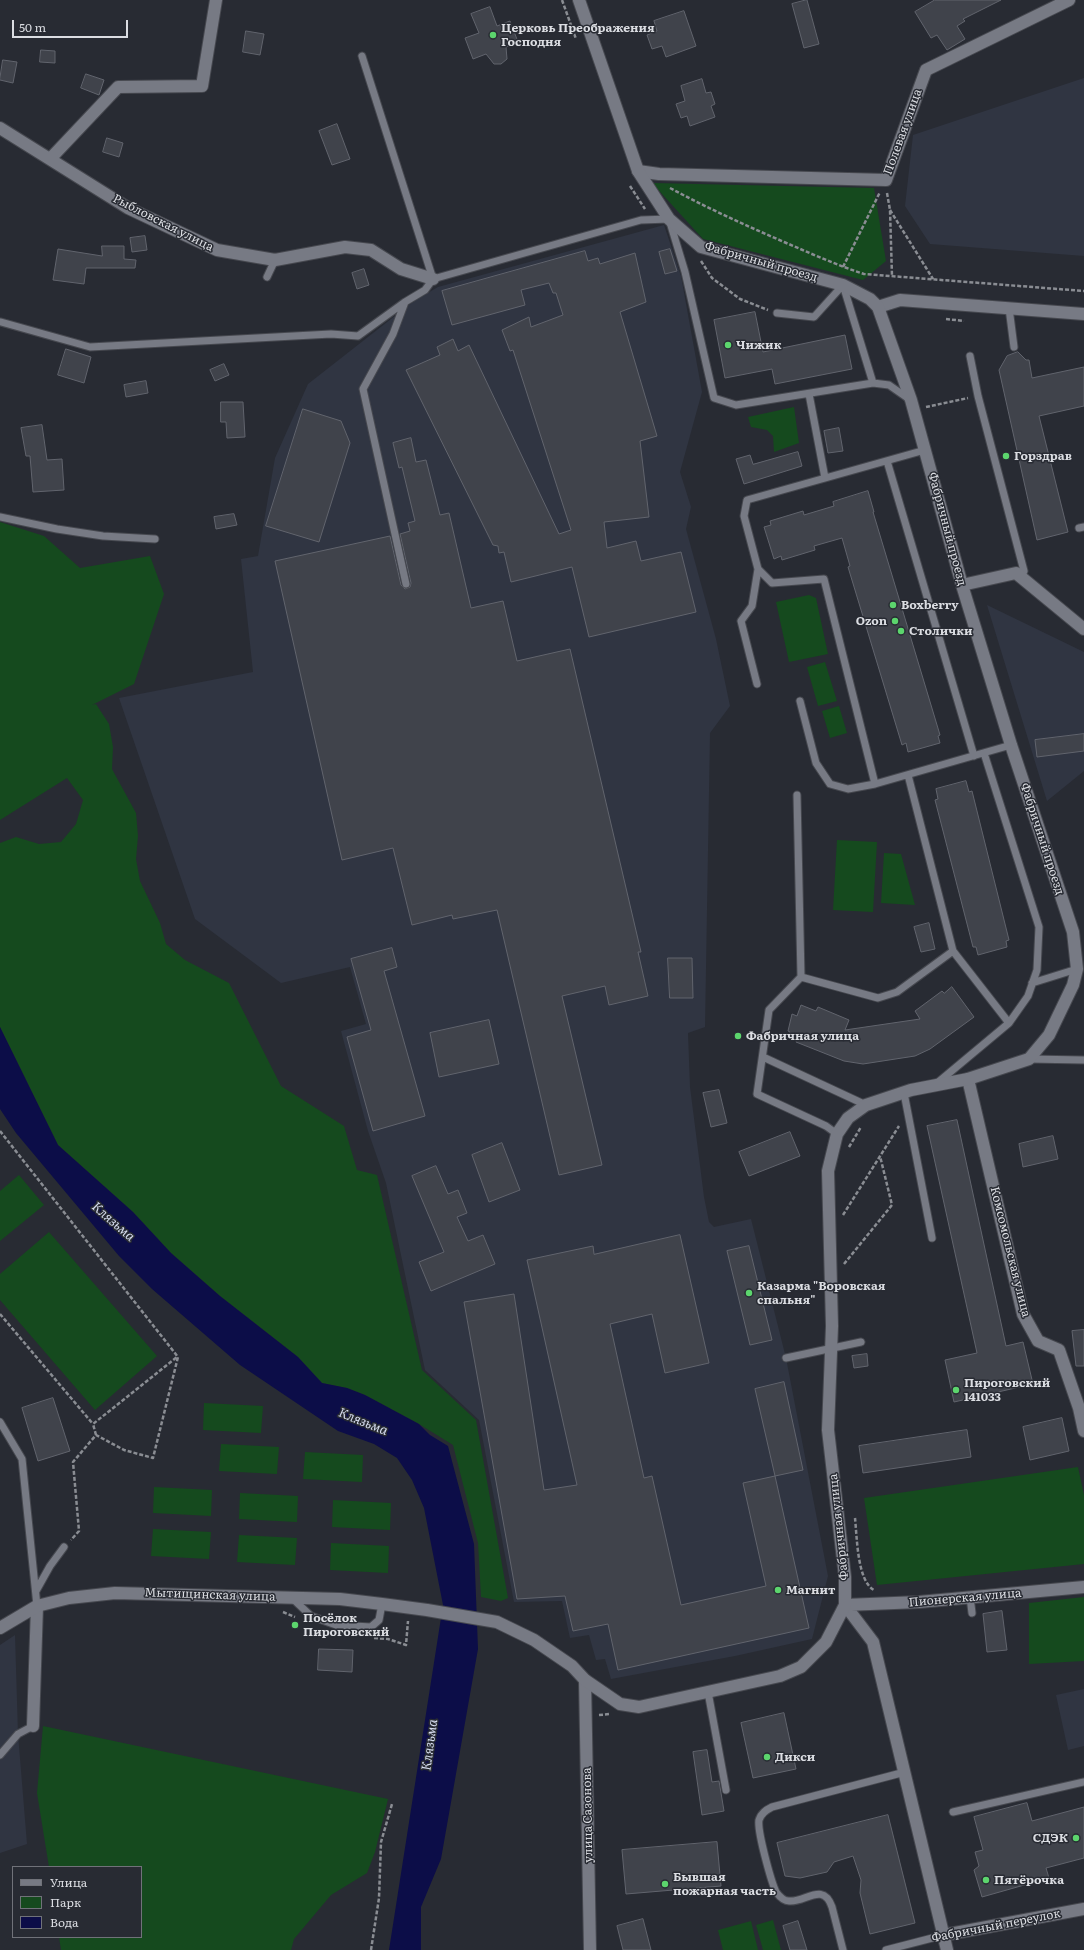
<!DOCTYPE html>
<html>
<head>
<meta charset="utf-8">
<style>
	body { margin:0 }
	#map { position:relative; width:1084px; height:1950px; overflow:hidden; background:#282b33; font-family:Literata,serif }
	canvas { display:block }
	.legend { position:absolute; left:12px; top:1866px; width:130px; height:72px; box-sizing:border-box; background:#282b33; border:1px solid #707279; margin:0; padding:5px 7px; list-style:none; font-size:12px; color:#dbdde2 }
	.legend li { display:flex; align-items:center; gap:8px; height:20px }
	.legend b { width:20px; border:1px solid #707279 }
	.scale { position:absolute; left:12px; top:20px; width:116px; height:18px; box-sizing:border-box; border:2px solid #dbdde2; border-top:0; padding-left:5px; font-size:12px; line-height:14px; white-space:nowrap; color:#dbdde2; -webkit-text-stroke:3px #282b33; paint-order:stroke }
</style>
</head>
<body>
<div id="map">
<canvas width="1084" height="1950"></canvas>
<ul class="legend">
<li><b style="height:5px;background:#777a84"></b>Улица</li>
<li><b style="height:11px;background:#154a1e"></b>Парк</li>
<li><b style="height:11px;background:#0c0d48"></b>Вода</li>
</ul>
<div class="scale">50 m</div>
</div>
<script>
const g = document.querySelector('canvas').getContext('2d');
g.lineJoin = 'round';
function fillPath(path, color) { g.fillStyle = color; g.fill(path, 'evenodd'); }
function trace(path, color, width, dash) { g.strokeStyle = color; g.lineWidth = width; g.lineCap = dash ? 'butt' : 'round'; g.setLineDash(dash || []); g.stroke(path); }
function label(font, color, halo, rows, align = 'center') {
  g.font = font + ' Literata,serif'; g.lineWidth = 3; g.setLineDash([]); g.textBaseline = 'middle'; g.strokeStyle = halo; g.fillStyle = color; for (const [text, x, y, turn = 0] of rows) {
    g.save(); g.translate(x, y); g.rotate((+turn || 0) * Math.PI / 180); g.textAlign = isNaN(turn) ? turn : align; if (halo) g.strokeText(text, 0, 0); g.fillText(text, 0, 0); g.restore();
  }
}
fillPath(new Path2D(`
	M 1084,78 L 1084,256 L 930,244 L 905,206 L 913,135 Z
	M 664,225 L 681,276 L 702,392 L 680,472 L 691,507 L 686,529 L 716,639 L 730,706 L 710,733 L 705,1027 L 688,1033 L 690,1087 L 704,1197 L 709,1222 L 714,1227 L 751,1219 L 786,1358 L 828,1576 L 812,1639 L 735,1656 L 611,1679 L 605,1659 L 596,1660 L 589,1635 L 570,1638 L 562,1601 L 514,1602 L 479,1420 L 425,1370 L 386,1183 L 368,1131 L 341,1031 L 366,1024 L 350,967 L 281,983 L 195,919 L 119,698 L 253,672 L 241,559 L 258,556 L 275,458 L 308,384 L 414,301 L 438,287 Z
	M 987,605 L 1084,652 L 1084,771 L 1047,801 Z
	M 15,1635 L 18,1734 L 27,1844 L 0,1853 L 0,1645 Z
	M 1084,1689 L 1084,1746 L 1068,1750 L 1056,1695 Z`), '#303542');
fillPath(new Path2D(`
	M 652,183 L 874,188 L 886,261 L 863,280 L 703,239 Z
	M 794,407 L 799,443 L 774,452 L 773,436 L 767,430 L 751,427 L 748,417 Z
	M 0,522 L 44,536 L 80,568 L 150,556 L 164,594 L 134,684 L 92,705 L 96,704 L 109,724 L 113,747 L 112,769 L 136,813 L 138,836 L 136,859 L 140,881 L 160,923 L 166,944 L 185,960 L 229,983 L 281,1086 L 344,1126 L 357,1170 L 377,1175 L 422,1370 L 476,1420 L 508,1598 L 501,1601 L 481,1597 L 478,1543 L 453,1445 L 419,1424 L 365,1395 L 347,1388 L 322,1383 L 298,1357 L 220,1296 L 171,1253 L 133,1212 L 58,1145 L 0,1027 L 0,843 L 16,837 L 39,844 L 61,842 L 76,824 L 83,800 L 67,778 L 0,820 Z
	M 809,595 L 816,598 L 828,654 L 789,662 L 776,602 Z
	M 825,662 L 837,701 L 818,706 L 807,667 Z
	M 839,706 L 847,733 L 830,738 L 822,711 Z
	M 837,840 L 877,842 L 873,912 L 833,910 Z
	M 884,853 L 901,854 L 915,905 L 881,903 Z
	M 19,1175 L 44,1205 L 0,1241 L 0,1191 Z
	M 49,1232 L 157,1356 L 95,1410 L 0,1300 L 0,1274 Z
	M 204,1403 L 263,1406 L 261,1433 L 203,1430 Z
	M 221,1444 L 279,1447 L 277,1474 L 219,1471 Z
	M 305,1452 L 363,1455 L 362,1482 L 303,1479 Z
	M 1078,1467 L 1084,1495 L 1084,1564 L 877,1585 L 864,1498 Z
	M 154,1487 L 212,1490 L 211,1516 L 153,1513 Z
	M 240,1493 L 298,1496 L 297,1522 L 239,1519 Z
	M 333,1500 L 391,1503 L 390,1530 L 332,1527 Z
	M 153,1529 L 211,1532 L 209,1559 L 151,1556 Z
	M 239,1535 L 297,1538 L 295,1565 L 237,1562 Z
	M 331,1543 L 389,1546 L 388,1573 L 330,1570 Z
	M 1084,1597 L 1084,1661 L 1029,1664 L 1029,1603 Z
	M 43,1726 L 388,1799 L 375,1852 L 367,1873 L 331,1895 L 294,1939 L 291,1950 L 61,1950 L 59,1937 L 141,1937 L 141,1867 L 49,1867 L 37,1793 Z
	M 773,1920 L 781,1950 L 763,1950 L 756,1925 Z
	M 751,1921 L 758,1950 L 723,1950 L 718,1930 Z`), '#154a1e');
fillPath(new Path2D(`
	M 0,1027 L 58,1145 L 133,1212 L 171,1253 L 220,1296 L 298,1357 L 322,1383 L 347,1388 L 365,1395 L 419,1424 L 430,1435 L 448,1446 L 474,1544 L 478,1649 L 441,1859 L 421,1907 L 421,1950 L 389,1950 L 443,1605 L 424,1508 L 412,1480 L 397,1458 L 374,1444 L 338,1431 L 240,1365 L 152,1289 L 119,1256 L 16,1133 L 0,1109 Z`), '#0c0d48');
const building = new Path2D(`
	M 807,0 L 819,44 L 804,48 L 792,4 Z
	M 935,0 L 1001,0 L 963,19 L 965,21 L 957,26 L 965,39 L 947,50 L 937,35 L 931,38 L 915,12 Z
	M 490,7 L 497,26 L 510,21 L 518,42 L 506,47 L 507,59 L 501,64 L 494,64 L 486,54 L 473,59 L 465,38 L 479,33 L 471,14 Z
	M 684,11 L 696,46 L 666,57 L 662,46 L 652,49 L 647,35 L 657,31 L 654,21 Z
	M 246,31 L 264,34 L 260,55 L 243,52 Z
	M 41,50 L 55,51 L 55,63 L 40,62 Z
	M 3,60 L 17,62 L 13,83 L 0,80 Z
	M 86,74 L 104,80 L 99,95 L 81,88 Z
	M 702,79 L 706,93 L 711,92 L 715,104 L 711,106 L 715,117 L 690,126 L 687,116 L 681,118 L 676,104 L 685,101 L 681,86 Z
	M 337,124 L 350,159 L 332,165 L 319,131 Z
	M 107,138 L 123,143 L 119,157 L 103,152 Z
	M 145,236 L 147,250 L 132,252 L 130,238 Z
	M 102,246 L 124,246 L 124,259 L 136,260 L 135,268 L 86,268 L 84,284 L 53,280 L 58,249 L 102,256 Z
	M 670,249 L 677,271 L 665,274 L 659,252 Z
	M 585,251 L 588,261 L 598,258 L 600,264 L 635,253 L 646,302 L 620,312 L 657,436 L 640,441 L 649,517 L 604,522 L 607,548 L 636,541 L 641,561 L 681,552 L 696,612 L 589,637 L 572,567 L 511,582 L 504,552 L 499,553 L 498,546 L 493,545 L 406,370 L 440,355 L 437,347 L 453,339 L 458,351 L 469,345 L 559,534 L 571,530 L 513,350 L 510,351 L 502,330 L 529,317 L 531,327 L 563,315 L 556,293 L 553,293 L 549,283 L 521,290 L 525,305 L 452,325 L 442,291 Z
	M 364,269 L 369,285 L 357,289 L 352,273 Z
	M 755,312 L 763,352 L 845,335 L 852,369 L 775,384 L 772,369 L 725,378 L 714,320 Z
	M 66,349 L 91,357 L 84,383 L 58,375 Z
	M 1018,352 L 1026,360 L 1029,360 L 1032,378 L 1084,367 L 1084,406 L 1039,416 L 1068,532 L 1037,540 L 999,370 L 1007,356 Z
	M 224,364 L 229,375 L 215,381 L 210,370 Z
	M 146,381 L 148,393 L 126,397 L 124,385 Z
	M 221,402 L 243,402 L 245,437 L 227,438 L 226,422 L 221,422 Z
	M 303,409 L 341,421 L 350,443 L 319,542 L 266,526 Z
	M 42,425 L 47,460 L 62,459 L 64,490 L 33,492 L 30,456 L 26,456 L 21,428 Z
	M 839,428 L 843,451 L 828,453 L 824,431 Z
	M 411,438 L 416,462 L 426,460 L 440,515 L 449,513 L 471,608 L 503,601 L 517,661 L 570,649 L 641,952 L 638,952 L 648,996 L 609,1005 L 605,986 L 562,996 L 602,1165 L 559,1175 L 497,910 L 453,919 L 452,915 L 412,925 L 393,848 L 342,860 L 275,561 L 390,536 L 401,585 L 405,589 L 410,587 L 411,583 L 400,534 L 410,531 L 408,523 L 415,521 L 402,467 L 399,468 L 393,443 Z
	M 798,452 L 802,466 L 744,484 L 736,459 L 750,455 L 753,464 Z
	M 868,491 L 874,512 L 873,512 L 940,735 L 938,736 L 940,743 L 908,752 L 906,743 L 902,745 L 848,567 L 850,566 L 842,538 L 814,546 L 815,550 L 782,560 L 781,556 L 774,559 L 764,527 L 771,525 L 770,521 L 803,511 L 804,515 L 834,506 L 833,502 Z
	M 234,514 L 237,525 L 216,529 L 214,517 Z
	M 1084,734 L 1084,751 L 1037,757 L 1035,740 Z
	M 966,781 L 969,792 L 972,791 L 1009,940 L 1006,941 L 1007,947 L 978,955 L 976,947 L 973,947 L 935,800 L 938,799 L 936,789 Z
	M 929,923 L 935,949 L 921,952 L 914,927 Z
	M 392,948 L 397,967 L 384,971 L 425,1116 L 373,1131 L 347,1037 L 371,1030 L 351,959 Z
	M 668,958 L 692,958 L 693,998 L 670,998 Z
	M 952,987 L 974,1017 L 930,1049 L 915,1056 L 863,1064 L 844,1061 L 796,1042 L 797,1038 L 789,1035 L 790,1032 L 788,1031 L 792,1014 L 797,1016 L 801,1005 L 816,1011 L 818,1007 L 849,1020 L 845,1030 L 920,1019 L 915,1011 L 942,991 L 944,993 Z
	M 489,1020 L 499,1064 L 439,1077 L 430,1033 Z
	M 719,1090 L 727,1123 L 711,1127 L 703,1093 Z
	M 957,1120 L 1006,1346 L 1023,1342 L 1033,1384 L 954,1402 L 945,1360 L 977,1353 L 927,1126 Z
	M 790,1132 L 800,1156 L 749,1176 L 739,1152 Z
	M 1053,1136 L 1058,1159 L 1023,1167 L 1019,1144 Z
	M 502,1143 L 520,1190 L 489,1202 L 472,1155 Z
	M 436,1166 L 448,1194 L 458,1190 L 467,1213 L 457,1217 L 468,1241 L 483,1235 L 495,1264 L 431,1291 L 419,1262 L 444,1252 L 412,1176 Z
	M 680,1235 L 709,1363 L 665,1373 L 652,1314 L 610,1324 L 644,1478 L 652,1476 L 681,1605 L 766,1586 L 743,1483 L 775,1476 L 809,1628 L 618,1670 L 608,1624 L 573,1631 L 565,1596 L 517,1599 L 464,1302 L 514,1294 L 544,1490 L 577,1485 L 527,1260 L 593,1246 L 594,1254 Z
	M 749,1246 L 772,1340 L 750,1345 L 727,1251 Z
	M 1084,1330 L 1084,1366 L 1076,1366 L 1072,1331 Z
	M 867,1354 L 868,1366 L 854,1368 L 852,1356 Z
	M 784,1382 L 803,1470 L 775,1476 L 755,1389 Z
	M 53,1398 L 70,1451 L 38,1461 L 22,1408 Z
	M 1062,1418 L 1069,1451 L 1030,1460 L 1023,1427 Z
	M 967,1430 L 971,1457 L 863,1473 L 859,1446 Z
	M 1002,1611 L 1007,1650 L 987,1652 L 983,1614 Z
	M 319,1649 L 353,1650 L 352,1672 L 318,1670 Z
	M 784,1713 L 796,1769 L 753,1778 L 741,1723 Z
	M 707,1750 L 712,1782 L 719,1781 L 724,1811 L 702,1815 L 693,1752 Z
	M 1027,1803 L 1032,1821 L 1084,1807 L 1084,1858 L 1046,1868 L 1049,1878 L 982,1897 L 974,1870 L 979,1866 L 975,1852 L 983,1850 L 974,1817 Z
	M 888,1815 L 915,1923 L 870,1934 L 860,1893 L 861,1880 L 853,1856 L 834,1862 L 827,1872 L 800,1878 L 785,1876 L 777,1843 Z
	M 717,1842 L 721,1886 L 626,1894 L 622,1850 Z
	M 643,1919 L 651,1950 L 623,1950 L 617,1926 Z
	M 798,1921 L 807,1950 L 790,1950 L 783,1926 Z`);
fillPath(building, '#40434b');
trace(building, '#61646d', 1);
const lane = new Path2D(`
	M 362,56 L 433,279
	M 267,277 L 275,260
	M 405,302 L 393,334 L 363,389 L 406,584
	M 1009,308 L 1014,347
	M 777,313 L 814,317 L 843,285 L 873,383 L 889,385 L 909,399
	M 1,322 L 90,347 L 331,334 L 358,336 L 405,302 L 425,290 L 433,279 L 641,220 L 669,219 L 685,272 L 714,398 L 736,405 L 873,383
	M 970,356 L 978,396 L 1024,571
	M 809,394 L 825,478
	M 925,450 L 747,500 L 744,516 L 758,569 L 772,583 L 824,579 L 875,784 L 1011,745
	M 887,461 L 974,756
	M 0,517 L 57,529 L 103,536 L 155,539
	M 1079,528 L 1084,527
	M 757,684 L 741,621 L 752,606 L 758,569
	M 800,701 L 816,763 L 830,784 L 848,789 L 875,784
	M 984,753 L 1039,927 L 1037,970 L 1028,996 L 1009,1023
	M 908,775 L 953,951 L 1009,1023 L 936,1084
	M 797,795 L 801,977 L 769,1010 L 757,1094 L 826,1126 L 837,1134
	M 801,977 L 878,998 L 897,992 L 953,951
	M 1032,983 L 1077,969
	M 763,1057 L 866,1105
	M 1029,1059 L 1084,1060
	M 904,1093 L 932,1238
	M 786,1358 L 861,1342
	M 0,1422 L 22,1459 L 37,1606
	M 36,1591 L 50,1566 L 64,1547
	M 970,1597 L 972,1613
	M 292,1598 L 311,1616 L 336,1625 L 371,1627 L 379,1620 L 382,1604
	M 708,1692 L 726,1790
	M 0,1755 L 18,1734 L 33,1726
	M 953,1812 L 1084,1782
	M 843,1950 L 832,1907 C 823,1881 805,1903 789,1901 C 784,1901 779,1896 776,1892 C 771,1881 757,1831 759,1820 C 761,1813 766,1810 772,1807 L 905,1772
	M 886,1950 L 944,1935`);
const street = new Path2D(`
	M 0,128 L 128,208 L 217,250 L 275,260 L 345,247 L 371,250 L 401,269 L 433,279
	M 50,159 L 118,87 L 202,86 L 216,0
	M 638,171 L 659,174 L 886,180 L 926,70 L 1069,0
	M 878,307 L 900,300 L 1084,314
	M 962,585 L 1016,573 L 1084,629
	M 968,1079 L 1023,1314 L 1038,1341 L 1059,1350 L 1079,1408 L 1084,1431
	M 845,1605 L 873,1642 L 947,1950
	M 845,1605 L 919,1602 L 1084,1587
	M 585,1680 L 590,1950
	M 33,1726 L 37,1606
	M 944,1935 L 1084,1909`);
const secondary = new Path2D(`
	M 0,1628 L 37,1606 L 69,1598 L 115,1593 L 340,1599 L 382,1604 L 427,1610 L 497,1622 L 534,1640 L 572,1666 L 585,1680 L 620,1704 L 639,1707 L 780,1676 L 801,1667 L 826,1642 L 845,1605 L 845,1577 L 828,1430 L 832,1326 L 828,1171 L 837,1134 L 848,1118 L 866,1105 L 911,1090 L 968,1079 L 1029,1059 L 1049,1035 L 1073,985 L 1077,969 L 1073,932 L 1011,745 L 962,585 L 911,400 L 878,307 L 870,299 L 843,285 L 701,247 L 669,219 L 638,171 L 579,0`);
trace(lane, '#46484f', 9);
trace(street, '#46484f', 14);
trace(secondary, '#46484f', 14);
trace(new Path2D(`
	M 562,0 L 576,39
	M 630,186 L 645,209
	M 670,188 C 707,208 745,225 784,242 C 810,253 836,265 864,274 L 1084,291
	M 887,193 L 890,210 L 892,276
	M 890,210 L 933,279
	M 701,261 L 712,278 L 740,299 L 768,310
	M 843,267 L 880,192
	M 946,319 L 964,321
	M 926,407 L 968,398
	M 0,1131 L 178,1357 L 153,1458 L 124,1450 L 96,1435 L 73,1462 L 79,1531 L 71,1540
	M 849,1147 L 861,1127
	M 843,1215 L 899,1126
	M 844,1264 L 892,1205 L 880,1156
	M 0,1314 L 93,1424
	M 96,1435 L 93,1424 L 177,1357
	M 855,1518 C 857,1536 857,1581 874,1590
	M 283,1612 L 295,1617
	M 374,1638 L 388,1639 L 406,1645 L 408,1621
	M 599,1715 L 610,1714
	M 371,1950 L 379,1898 L 381,1842 L 392,1804`), '#8a8d93', 2.5, [4, 2]);
trace(lane, '#777a84', 7);
trace(street, '#777a84', 12);
trace(secondary, '#777a84', 12);
for (const [x, y, r, color] of [
	[493,35,4,"#5cd56d"],
	[728,345,4,"#5cd56d"],
	[1006,456,4,"#5cd56d"],
	[893,605,4,"#5cd56d"],
	[895,621,4,"#5cd56d"],
	[901,631,4,"#5cd56d"],
	[738,1036,4,"#5cd56d"],
	[749,1293,4,"#5cd56d"],
	[956,1390,4,"#5cd56d"],
	[778,1590,4,"#5cd56d"],
	[295,1625,4,"#5cd56d"],
	[767,1757,4,"#5cd56d"],
	[1076,1838,4,"#5cd56d"],
	[986,1880,4,"#5cd56d"],
	[665,1884,4,"#5cd56d"]
]) { const dot = new Path2D(); dot.arc(x, y, r, 0, 2 * Math.PI); g.fillStyle = color; g.fill(dot); trace(dot, '#282b33', 1.5); }
label('bold 12px', '#dbdde2', '#282b33', [
	["Церковь Преображения",501,28],
	["Господня",501,42],
	["Чижик",736,345],
	["Горздрав",1014,456],
	["Boxberry",901,605],
	["Ozon",887,621,"right"],
	["Столички",909,631],
	["Фабричная улица",746,1036],
	["Казарма \"Воровская",757,1286],
	["спальня\"",757,1300],
	["Пироговский",964,1383],
	["141033",964,1397],
	["Магнит",786,1590],
	["Посёлок",303,1618],
	["Пироговский",303,1632],
	["Дикси",775,1757],
	["СДЭК",1068,1838,"right"],
	["Бывшая",673,1877],
	["пожарная часть",673,1891],
	["Пятёрочка",994,1880]
], 'left');
label('12px', '#dbdde2', '#282b33', [
	["Полевая улица",903,132,-70],
	["Рыбловская улица",163,223,27],
	["Фабричный проезд",761,262,16],
	["Фабричный проезд",947,529,75],
	["Фабричный проезд",1042,839,72],
	["Комсомольская улица",1010,1252,76],
	["Фабричная улица",839,1527,-96],
	["Мытищинская улица",210,1595,2],
	["Пионерская улица",965,1598,-5],
	["улица Сазонова",588,1815,-91],
	["Фабричный переулок",996,1926,-11]
]);
label('italic 13px', '#d6dcef', '#282b33', [
	["Клязьма",113,1222,41],
	["Клязьма",363,1422,22],
	["Клязьма",430,1745,-82]
]);
</script>
</body>
</html>
